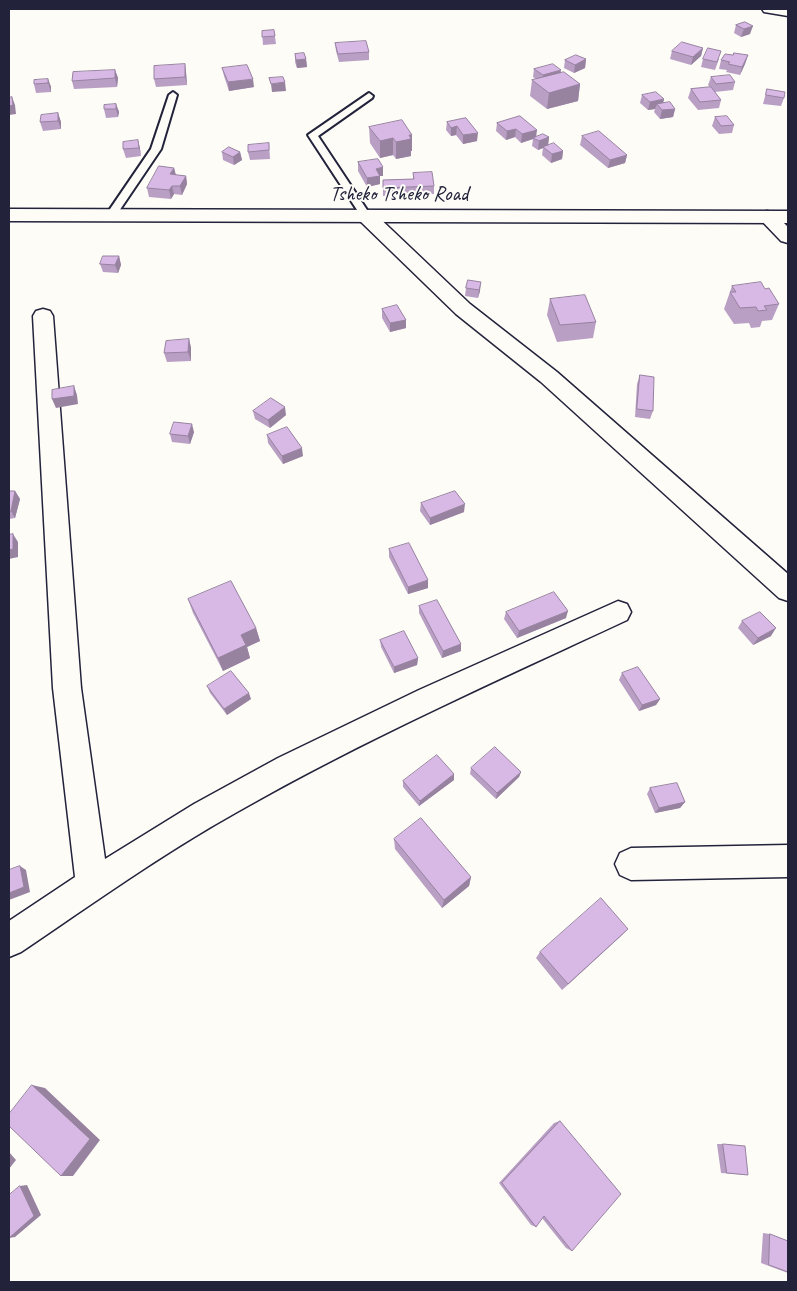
<!DOCTYPE html>
<html>
<head>
<meta charset="utf-8">
<style>
	body { margin:0 }
	#map { position:relative; width:797px; height:1291px; overflow:hidden; background:#fdfcf7; font-family:Caveat,sans-serif }
	canvas { display:block }
	.frame { position:absolute; inset:0; border:10px solid #22223b; pointer-events:none }
</style>
</head>
<body>
<div id="map">
<canvas width="797" height="1291"></canvas>
<div class="frame"></div>
</div>
<script>
const g = document.querySelector('canvas').getContext('2d');
g.lineJoin = 'round';
function trace(path, color, width, dash) { g.strokeStyle = color; g.lineWidth = width; g.lineCap = dash ? 'butt' : 'round'; g.setLineDash(dash || []); g.stroke(path); }
function fillPath(path, color) { g.fillStyle = color; g.fill(path, 'evenodd'); }
function label(font, color, halo, rows, align = 'center') {
  g.font = font + ' Caveat,sans-serif'; g.lineWidth = 4; g.setLineDash([]); g.textBaseline = 'middle'; g.strokeStyle = halo; g.fillStyle = color; for (const [text, x, y, turn = 0] of rows) {
    g.save(); g.translate(x, y); g.rotate((+turn || 0) * Math.PI / 180); g.textAlign = isNaN(turn) ? turn : align; if (halo) g.strokeText(text, 0, 0); g.fillText(text, 0, 0); g.restore();
  }
}
const service = new Path2D(`
	M 173,92 L 177,95 L 161,149 L 115,217 L 107,217 L 106,215 L 151,149 L 169,95 Z
	M 369,93 L 373,96 L 372,98 L 318,136 L 371,216 L 366,219 L 361,216 L 308,135 Z`);
const minor = new Path2D(`
	M 762,9 L 788,9 L 788,16 L 764,12 Z
	M 366,210 L 373,212 L 470,304 L 557,372 L 788,574 L 788,601 L 779,598 L 541,382 L 456,314 L 359,220 L 357,216 L 359,212 Z
	M 767,211 L 774,213 L 788,227 L 788,243 L 781,241 L 758,217 L 760,213 Z
	M 43,309 L 50,311 L 53,316 L 81,688 L 105,859 L 194,804 L 278,758 L 419,690 L 618,601 L 627,604 L 631,612 L 627,620 C 496,681 363,740 237,812 C 162,854 92,904 21,952 L 9,957 L 9,921 L 75,877 L 53,688 L 33,316 L 36,311 Z
	M 788,845 L 788,877 L 631,880 L 620,875 L 615,864 L 620,853 L 631,848 Z`);
const trunk = new Path2D(`
	M 9,209 L 788,211 L 788,223 L 9,221 Z`);
trace(service, '#22223b', 4);
trace(minor, '#22223b', 3);
trace(trunk, '#22223b', 3);
fillPath(service, '#fdfcf7');
fillPath(minor, '#fdfcf7');
fillPath(trunk, '#fdfcf7');
fillPath(new Path2D(`
	M 745,22 L 750,34 L 741,37 L 734,33 L 736,25 Z
	M 274,30 L 276,44 L 263,45 L 262,31 Z
	M 335,43 L 369,52 L 369,60 L 339,62 L 336,51 Z
	M 703,48 L 701,56 L 691,65 L 670,59 L 672,51 Z
	M 295,54 L 306,59 L 307,67 L 297,68 L 295,62 Z
	M 733,55 L 748,55 L 745,64 L 740,75 L 726,72 L 727,70 L 719,69 L 721,60 Z
	M 586,59 L 585,68 L 574,73 L 564,68 L 565,60 Z
	M 703,59 L 719,59 L 715,70 L 701,67 Z
	M 185,64 L 186,72 L 187,85 L 156,87 L 154,79 Z
	M 222,68 L 254,87 L 229,91 L 224,76 Z
	M 534,69 L 561,72 L 580,84 L 578,101 L 547,109 L 530,96 L 532,80 L 536,79 L 533,77 Z
	M 115,70 L 118,78 L 117,87 L 74,89 L 72,81 Z
	M 711,77 L 735,82 L 733,90 L 715,92 L 721,100 L 719,108 L 698,110 L 688,98 L 691,89 L 710,87 L 708,85 Z
	M 48,79 L 51,87 L 51,92 L 36,93 L 34,84 Z
	M 767,89 L 784,98 L 781,106 L 763,104 Z
	M 642,95 L 664,99 L 663,103 L 675,109 L 673,117 L 660,119 L 654,112 L 655,109 L 648,110 L 640,103 Z
	M 116,104 L 119,112 L 118,117 L 106,118 L 104,109 Z
	M 58,113 L 61,122 L 61,129 L 43,131 L 40,122 Z
	M 520,116 L 536,137 L 549,137 L 548,145 L 563,151 L 562,159 L 551,163 L 542,155 L 543,148 L 538,150 L 532,146 L 533,139 L 521,143 L 515,137 L 506,140 L 496,131 L 497,123 Z
	M 715,117 L 734,125 L 732,133 L 719,134 L 712,126 Z
	M 466,118 L 477,141 L 463,144 L 456,135 L 451,136 L 446,130 L 447,122 Z
	M 369,127 L 412,135 L 412,151 L 411,151 L 411,156 L 396,159 L 393,155 L 380,158 L 370,143 Z
	M 582,136 L 627,155 L 625,163 L 608,168 L 580,145 Z
	M 138,140 L 140,149 L 141,156 L 126,158 L 123,149 Z
	M 269,143 L 270,159 L 250,160 L 248,152 Z
	M 222,152 L 240,152 L 242,160 L 234,165 L 223,160 Z
	M 358,162 L 383,167 L 383,176 L 380,176 L 380,184 L 367,187 L 358,171 Z
	M 174,168 L 176,175 L 186,176 L 187,184 L 182,195 L 174,194 L 171,199 L 149,197 L 147,188 Z
	M 413,173 L 434,186 L 434,194 L 383,196 L 383,180 L 413,179 Z
	M 119,256 L 121,265 L 118,273 L 103,272 L 100,264 Z
	M 468,280 L 480,291 L 478,298 L 465,296 L 466,288 Z
	M 732,286 L 765,289 L 779,304 L 772,320 L 762,321 L 760,327 L 751,328 L 749,323 L 734,324 L 724,309 Z
	M 550,299 L 596,322 L 593,338 L 557,342 L 547,315 Z
	M 382,309 L 406,320 L 406,328 L 390,332 L 382,318 Z
	M 189,339 L 191,348 L 191,361 L 167,362 L 164,353 Z
	M 640,375 L 653,411 L 650,419 L 635,417 L 637,384 Z
	M 253,411 L 286,415 L 270,428 L 255,419 Z
	M 194,432 L 190,444 L 172,442 L 170,434 Z
	M 267,435 L 303,456 L 283,464 L 268,443 Z
	M 9,491 L 15,491 L 20,499 L 15,518 L 9,519 Z
	M 421,503 L 464,512 L 430,525 L 420,511 Z
	M 389,549 L 428,588 L 408,594 L 389,557 Z
	M 188,599 L 256,628 L 260,641 L 247,647 L 250,658 L 223,671 L 193,613 Z
	M 419,606 L 461,644 L 461,651 L 442,658 L 419,613 Z
	M 506,612 L 566,618 L 517,638 L 504,619 Z
	M 742,621 L 771,636 L 753,645 L 738,628 Z
	M 380,640 L 418,658 L 417,665 L 394,673 L 381,647 Z
	M 622,673 L 660,699 L 656,705 L 639,711 L 619,680 Z
	M 207,686 L 251,699 L 227,715 L 210,693 Z
	M 471,768 L 521,772 L 519,777 L 496,799 L 470,774 Z
	M 454,774 L 454,780 L 419,806 L 403,787 L 403,781 Z
	M 650,788 L 685,802 L 680,808 L 655,813 L 647,794 Z
	M 394,839 L 471,877 L 469,886 L 442,908 L 395,849 Z
	M 628,929 L 562,990 L 536,958 L 540,952 Z
	M 560,1121 L 572,1251 L 566,1248 L 542,1218 L 536,1227 L 531,1225 L 499,1183 L 554,1123 Z
	M 717,1144 L 723,1144 L 748,1175 L 721,1173 Z
	M 763,1233 L 770,1234 L 788,1241 L 788,1273 L 761,1263 Z`), '#ba9fc5');
fillPath(new Path2D(`
	M 753,26 L 750,34 L 741,37 L 744,29 Z
	M 703,48 L 701,56 L 691,65 L 693,57 Z
	M 748,55 L 745,64 L 740,75 L 742,67 Z
	M 306,59 L 307,67 L 297,68 L 296,60 Z
	M 586,59 L 585,68 L 574,73 L 575,65 Z
	M 185,64 L 186,72 L 187,85 L 185,77 Z
	M 115,70 L 118,78 L 117,87 L 115,78 Z
	M 561,70 L 560,78 L 542,84 L 543,75 Z
	M 48,79 L 51,87 L 51,92 L 48,83 Z
	M 253,79 L 254,87 L 229,91 L 228,82 Z
	M 285,82 L 286,91 L 272,92 L 271,84 Z
	M 580,84 L 578,101 L 547,109 L 549,93 Z
	M 12,97 L 15,105 L 16,114 L 9,115 L 9,106 Z
	M 664,99 L 662,107 L 657,104 L 655,109 L 648,110 L 650,102 Z
	M 116,104 L 119,112 L 118,117 L 116,109 Z
	M 675,109 L 673,117 L 660,119 L 662,110 Z
	M 58,113 L 61,122 L 61,129 L 58,121 Z
	M 457,126 L 456,135 L 451,136 L 451,128 Z
	M 516,129 L 515,137 L 506,140 L 507,131 Z
	M 537,130 L 536,138 L 533,138 L 533,139 L 521,143 L 522,134 Z
	M 478,133 L 477,141 L 463,144 L 463,135 Z
	M 409,135 L 412,135 L 412,151 L 411,151 L 411,156 L 396,159 L 396,142 Z
	M 549,137 L 548,146 L 538,150 L 539,141 Z
	M 393,138 L 393,155 L 380,158 L 380,141 Z
	M 138,140 L 140,149 L 141,156 L 139,148 Z
	M 563,151 L 562,159 L 551,163 L 552,154 Z
	M 240,152 L 242,160 L 234,165 L 233,157 Z
	M 627,155 L 625,163 L 608,168 L 610,160 Z
	M 383,167 L 383,176 L 380,176 L 380,184 L 367,187 L 367,178 L 376,169 Z
	M 174,168 L 176,176 L 170,174 Z
	M 186,176 L 187,184 L 182,195 L 180,186 Z
	M 172,186 L 174,194 L 171,199 L 169,190 Z
	M 119,256 L 121,265 L 118,273 L 115,265 Z
	M 481,282 L 480,291 L 478,298 L 479,290 Z
	M 406,320 L 406,328 L 390,332 L 390,323 Z
	M 189,339 L 191,348 L 191,361 L 188,352 Z
	M 74,386 L 77,395 L 78,404 L 56,408 L 52,399 Z
	M 285,407 L 286,415 L 270,428 L 268,420 Z
	M 192,424 L 194,432 L 190,444 L 188,436 Z
	M 302,448 L 303,456 L 283,464 L 282,456 Z
	M 15,491 L 20,499 L 15,518 L 11,511 Z
	M 465,504 L 464,512 L 430,525 L 430,518 Z
	M 13,534 L 18,542 L 18,557 L 9,559 L 9,550 Z
	M 428,580 L 428,588 L 408,594 L 408,587 Z
	M 568,611 L 566,618 L 517,638 L 519,631 Z
	M 256,628 L 260,641 L 247,647 L 250,658 L 223,671 L 218,658 L 241,635 Z
	M 776,628 L 771,636 L 753,645 L 758,638 Z
	M 461,644 L 461,651 L 442,658 L 443,651 Z
	M 418,658 L 417,665 L 394,673 L 394,667 Z
	M 249,693 L 251,699 L 227,715 L 224,709 Z
	M 660,699 L 656,705 L 639,711 L 642,705 Z
	M 521,772 L 519,777 L 496,799 L 497,793 Z
	M 454,774 L 454,780 L 419,806 L 420,801 Z
	M 685,802 L 680,808 L 655,813 L 659,808 Z
	M 20,866 L 26,870 L 30,892 L 9,900 L 9,893 Z
	M 471,877 L 469,886 L 442,908 L 444,900 Z
	M 628,929 L 621,936 L 562,990 L 568,984 Z
	M 32,1085 L 45,1088 L 100,1140 L 73,1176 L 61,1176 Z
	M 9,1152 L 16,1160 L 9,1169 Z
	M 27,1185 L 41,1215 L 15,1237 L 9,1238 L 20,1186 Z`), '#9782a0');
const building = new Path2D(`
	M 745,22 L 753,26 L 744,29 L 736,25 Z
	M 274,30 L 275,36 L 262,37 L 262,31 Z
	M 366,41 L 369,52 L 338,54 L 335,43 Z
	M 682,42 L 703,48 L 693,57 L 672,51 Z
	M 708,48 L 721,51 L 717,62 L 703,59 Z
	M 304,53 L 306,59 L 296,60 L 295,54 Z
	M 734,53 L 748,55 L 742,67 L 728,64 L 730,62 L 721,60 L 725,54 L 733,55 Z
	M 576,55 L 586,59 L 575,65 L 565,60 Z
	M 185,64 L 185,77 L 154,79 L 154,66 Z
	M 553,64 L 561,70 L 543,75 L 534,69 Z
	M 247,65 L 253,79 L 228,82 L 222,68 Z
	M 115,70 L 115,78 L 72,81 L 73,72 Z
	M 564,72 L 580,84 L 549,93 L 532,80 Z
	M 730,75 L 735,82 L 716,84 L 711,77 Z
	M 283,77 L 285,82 L 271,84 L 269,78 Z
	M 48,79 L 48,83 L 34,84 L 34,80 Z
	M 711,87 L 721,100 L 700,102 L 691,89 Z
	M 767,89 L 785,92 L 784,98 L 766,95 Z
	M 656,92 L 664,99 L 650,102 L 642,95 Z
	M 12,97 L 13,105 L 9,106 L 9,98 Z
	M 670,102 L 675,109 L 662,110 L 657,104 Z
	M 116,104 L 116,109 L 104,109 L 104,105 Z
	M 58,113 L 58,121 L 40,122 L 41,115 Z
	M 520,116 L 537,130 L 522,134 L 516,129 L 507,131 L 497,123 Z
	M 727,116 L 734,125 L 721,126 L 715,117 Z
	M 466,118 L 478,133 L 463,135 L 457,126 L 451,128 L 447,122 Z
	M 402,120 L 412,135 L 409,135 L 411,139 L 396,142 L 393,138 L 380,141 L 369,127 Z
	M 599,131 L 627,155 L 610,160 L 582,136 Z
	M 543,134 L 549,137 L 539,141 L 533,138 Z
	M 138,140 L 139,148 L 123,149 L 123,142 Z
	M 269,143 L 269,150 L 248,152 L 248,145 Z
	M 554,143 L 563,151 L 552,154 L 543,147 Z
	M 229,147 L 240,152 L 233,157 L 222,152 Z
	M 378,159 L 383,167 L 376,169 L 380,176 L 367,178 L 358,162 Z
	M 159,166 L 174,168 L 170,174 L 186,176 L 180,186 L 172,186 L 169,190 L 147,188 Z
	M 432,172 L 434,186 L 383,188 L 383,180 L 414,179 L 413,173 Z
	M 103,256 L 119,256 L 115,265 L 100,264 Z
	M 468,280 L 481,282 L 479,290 L 466,288 Z
	M 761,282 L 765,289 L 769,288 L 779,304 L 764,306 L 767,310 L 758,311 L 756,307 L 740,308 L 730,292 L 736,292 L 732,286 Z
	M 585,295 L 596,322 L 560,325 L 550,299 Z
	M 397,305 L 406,320 L 390,323 L 382,309 Z
	M 189,339 L 188,352 L 164,353 L 166,341 Z
	M 640,375 L 654,377 L 653,411 L 637,409 Z
	M 74,386 L 74,396 L 52,399 L 52,390 Z
	M 271,398 L 285,407 L 268,420 L 253,411 Z
	M 174,422 L 192,424 L 188,436 L 170,434 Z
	M 287,427 L 302,448 L 282,456 L 267,435 Z
	M 9,491 L 15,491 L 11,511 L 9,511 Z
	M 455,491 L 465,504 L 430,518 L 421,503 Z
	M 13,534 L 13,549 L 9,550 L 9,535 Z
	M 409,543 L 428,580 L 408,587 L 389,549 Z
	M 231,581 L 256,628 L 241,635 L 246,645 L 218,658 L 188,599 Z
	M 554,592 L 568,611 L 519,631 L 506,612 Z
	M 437,600 L 461,644 L 443,651 L 419,606 Z
	M 760,612 L 776,628 L 758,638 L 742,621 Z
	M 404,631 L 418,658 L 394,667 L 380,640 Z
	M 638,667 L 660,699 L 642,705 L 622,673 Z
	M 231,671 L 249,693 L 224,709 L 207,686 Z
	M 495,747 L 521,772 L 497,793 L 471,768 Z
	M 437,755 L 454,774 L 420,801 L 403,781 Z
	M 677,783 L 685,802 L 659,808 L 650,788 Z
	M 421,818 L 471,877 L 444,900 L 394,839 Z
	M 20,866 L 24,887 L 9,893 L 9,870 Z
	M 601,898 L 628,929 L 568,984 L 540,952 Z
	M 32,1085 L 90,1139 L 61,1176 L 9,1126 L 9,1114 Z
	M 560,1121 L 621,1194 L 572,1251 L 544,1216 L 536,1227 L 502,1183 Z
	M 723,1144 L 745,1146 L 748,1175 L 727,1173 Z
	M 20,1186 L 34,1216 L 9,1238 L 9,1195 Z
	M 770,1234 L 788,1241 L 788,1272 L 769,1265 Z`);
fillPath(building, '#d8b9e5');
trace(building, '#9782a0', 1);
label('21px', '#22223b', '#fdfcf7', [
	["Tsheko Tsheko Road",399,194]
]);
</script>
</body>
</html>
